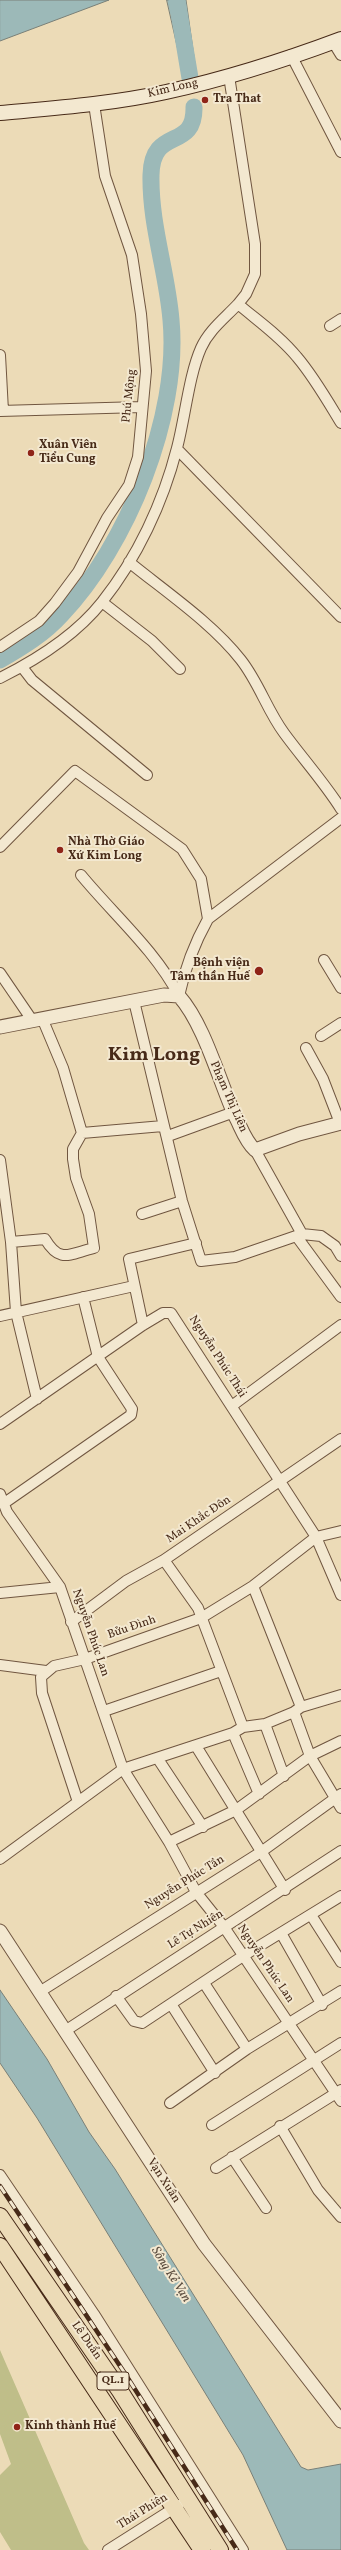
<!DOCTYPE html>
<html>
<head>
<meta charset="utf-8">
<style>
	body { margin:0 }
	canvas { display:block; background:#ecdbb7 }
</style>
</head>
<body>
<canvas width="341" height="2550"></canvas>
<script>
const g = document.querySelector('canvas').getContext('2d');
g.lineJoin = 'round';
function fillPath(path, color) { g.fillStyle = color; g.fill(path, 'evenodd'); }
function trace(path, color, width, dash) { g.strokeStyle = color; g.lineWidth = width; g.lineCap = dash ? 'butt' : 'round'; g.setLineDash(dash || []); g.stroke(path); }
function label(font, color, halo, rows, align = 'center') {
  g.font = font + ' Vollkorn,serif'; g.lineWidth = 4; g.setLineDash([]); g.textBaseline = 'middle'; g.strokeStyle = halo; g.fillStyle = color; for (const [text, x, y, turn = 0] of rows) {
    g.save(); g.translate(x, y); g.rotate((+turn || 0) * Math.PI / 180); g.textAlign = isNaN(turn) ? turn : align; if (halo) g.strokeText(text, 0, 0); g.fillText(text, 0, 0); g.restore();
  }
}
fillPath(new Path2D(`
	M 0,2350 L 84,2543 L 89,2550 L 11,2550 L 0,2532 L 0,2475 L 11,2464 L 0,2434 Z`), '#bfbe89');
const water = new Path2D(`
	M 0,0 L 109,0 L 0,41 Z
	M 167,0 L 186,0 L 195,64 L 182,66 Z
	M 0,1990 L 47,2059 L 89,2132 L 115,2169 L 301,2467 L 308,2470 L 341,2464 L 341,2550 L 287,2550 L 243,2455 L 37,2118 L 0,2063 Z`);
fillPath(water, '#9cb9b8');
trace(water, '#7a8078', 1);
trace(new Path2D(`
	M 177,0 L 190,78
	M 0,660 C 22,647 44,634 61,615 C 127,546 180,416 171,320 C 167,271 150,225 151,175 C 152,125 195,152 194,107`), '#9cb9b8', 17);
const minor = new Path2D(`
	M 333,42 L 341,55
	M 291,55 L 341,152
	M 229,76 L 255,244 L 255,274 L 246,294 L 238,304 C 258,321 280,336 297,357 C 314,377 327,400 341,423
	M 330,326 L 341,319
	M 0,355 L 3,411
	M 0,411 L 141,407
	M 177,449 L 341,617
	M 129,562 C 166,592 212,623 241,660 C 259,683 267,710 284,733 C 303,759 324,782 341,809
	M 102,602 L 152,641 L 180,669
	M 0,647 L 39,621 L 55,603 L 78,572 L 107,518 L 129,485 L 138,457 L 146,371 L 141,314 L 132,255 L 105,176 L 94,104
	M 22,667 L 32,680 L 147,775
	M 0,678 C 36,660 76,635 102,602 C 137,558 163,503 177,448 C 185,418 189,375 201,348 C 209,330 225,318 238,304
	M 0,847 L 75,771 L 182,849 L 201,879 L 208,919 C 194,944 185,968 179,996
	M 81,875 C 114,915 155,950 179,996
	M 208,919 L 341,818
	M 324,960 L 341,988
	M 0,973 L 32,1020
	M 134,1001 L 182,1201 L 201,1261 L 235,1257 L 302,1234 L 321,1236 L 335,1246 L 341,1256
	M 321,1036 L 341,1023
	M 306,1048 L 323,1079 L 340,1123
	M 82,1133 L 163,1126
	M 168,1136 L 234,1112
	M 255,1150 L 302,1234
	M 0,1160 L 11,1242 L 16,1312 L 37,1399
	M 142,1214 L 182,1201
	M 297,1237 L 341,1297
	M 11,1242 L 45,1239 C 60,1264 69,1254 94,1248 L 89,1214 L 76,1178 L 73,1159 L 73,1149 L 82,1133 L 63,1068 L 42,1018
	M 0,1316 L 134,1286
	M 143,1325 L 129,1259 L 196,1243
	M 233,1405 L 341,1325
	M 0,1424 L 143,1325 L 163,1313 L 171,1313 L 316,1537 L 341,1595
	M 0,1494 L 7,1512 L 60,1587 L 123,1769 L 169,1842 L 196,1892 L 224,1927 L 341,2101
	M 3,1504 L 131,1415 L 132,1409 L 98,1357 L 83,1297
	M 164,1560 L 198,1608 L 243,1727
	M 253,1586 L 301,1707
	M 0,1593 L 60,1587
	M 71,1622 L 126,1581 L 164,1560 L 341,1439
	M 0,1665 L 46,1671
	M 104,1711 L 221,1671
	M 294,1712 L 310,1756 L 341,1808
	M 265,1724 L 284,1776
	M 233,1733 L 259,1794
	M 196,1746 L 285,1890
	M 158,1759 L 203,1827
	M 78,1802 L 42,1693 L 41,1677 L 54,1666 L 85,1659 L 201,1618 L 253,1586 L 316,1537 L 341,1531
	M 169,1842 L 236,1810 L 310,1756 L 341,1741
	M 0,1859 L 123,1769 L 233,1733 L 243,1727 L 265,1724 L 294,1712 L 301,1707 L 341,1695
	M 311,1915 L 341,1962
	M 281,1933 L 322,2005
	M 204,1983 L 247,2049
	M 41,1991 L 261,1852 L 341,1794
	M 116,1996 L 134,2021 L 142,2023 L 243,1956 L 341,1896
	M 171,2004 L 215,2073
	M 65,2031 L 341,1851
	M 170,2103 L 247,2049 L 341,1991
	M 212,2125 L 341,2043
	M 280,2126 L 318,2190 L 341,2217
	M 232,2157 L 266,2208
	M 216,2168 L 341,2090
	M 0,2175 L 94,2314 L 243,2550
	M 108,2550 L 179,2505`);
const tertiary = new Path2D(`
	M 0,1027 L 164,995 L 179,996 C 204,1024 219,1080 235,1116 C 241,1127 245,1141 255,1150 L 299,1134 L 341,1123
	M 0,1931 L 204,2244 L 341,2421`);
const secondary = new Path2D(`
	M 0,113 C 55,108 112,104 166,92 C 225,79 285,60 341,39`);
const primary = new Path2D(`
	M 0,2216 L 120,2391 L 220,2550
	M 0,2246 L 202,2550`);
trace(minor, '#705640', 12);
trace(tertiary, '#705640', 15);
trace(secondary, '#472a18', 16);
trace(primary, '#472a18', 18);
trace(minor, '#f3e8d0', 10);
trace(tertiary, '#f3e8d0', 13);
trace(secondary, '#f3e8d0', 14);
trace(primary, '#ecdbb7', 16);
const rail = new Path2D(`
	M 0,2186 L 124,2372 L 237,2550`);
trace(rail, '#472a18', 4.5);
trace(rail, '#f3e8d0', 3, [9]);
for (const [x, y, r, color] of [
	[205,100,4,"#8f2418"],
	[31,453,4,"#8f2418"],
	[60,850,4,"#8f2418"],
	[259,971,5,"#8f2418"],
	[17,2427,4,"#8f2418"]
]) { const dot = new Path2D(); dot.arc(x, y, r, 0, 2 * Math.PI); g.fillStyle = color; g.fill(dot); trace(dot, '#f3e8d0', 1.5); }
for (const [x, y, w] of [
	[113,2381,32]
]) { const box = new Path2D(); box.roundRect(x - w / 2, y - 9, w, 18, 3); g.fillStyle = '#f3e8d0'; g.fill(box); trace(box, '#472a18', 1); }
label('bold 11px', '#472a18', null, [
	["QL.1",113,2381]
]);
label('12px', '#472a18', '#f3e8d0', [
	["Kim Long",173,89,-13],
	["Phú Mộng",130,396,-84],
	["Phạm Thị Liên",228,1097,66],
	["Nguyễn Phúc Thái",217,1357,57],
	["Mai Khắc Đôn",199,1520,-34],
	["Bửu Đình",132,1628,-19],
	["Nguyễn Phúc Lan",90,1633,71],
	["Nguyễn Phúc Tần",185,1883,-32],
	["Lê Tự Nhiên",196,1930,-32],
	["Nguyễn Phúc Lan",265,1964,56],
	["Vạn Xuân",163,2181,57],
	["Lê Duẩn",86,2341,55],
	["Thái Phiên",143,2512,-32]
]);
label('bold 12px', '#472a18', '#f3e8d0', [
	["Tra That",213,100],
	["Xuân Viên",39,446],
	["Tiểu Cung",39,460],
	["Nhà Thờ Giáo",68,843],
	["Xứ Kim Long",68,857],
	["Bệnh viện",250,964,"right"],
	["Tâm thần Huế",250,978,"right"],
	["Kinh thành Huế",25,2427]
], 'left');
label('italic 13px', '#5c4e40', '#f3e8d0', [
	["Sông Kẻ Vạn",170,2275,58]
]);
label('bold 20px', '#472a18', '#f3e8d0', [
	["Kim Long",154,1056]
]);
</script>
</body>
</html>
